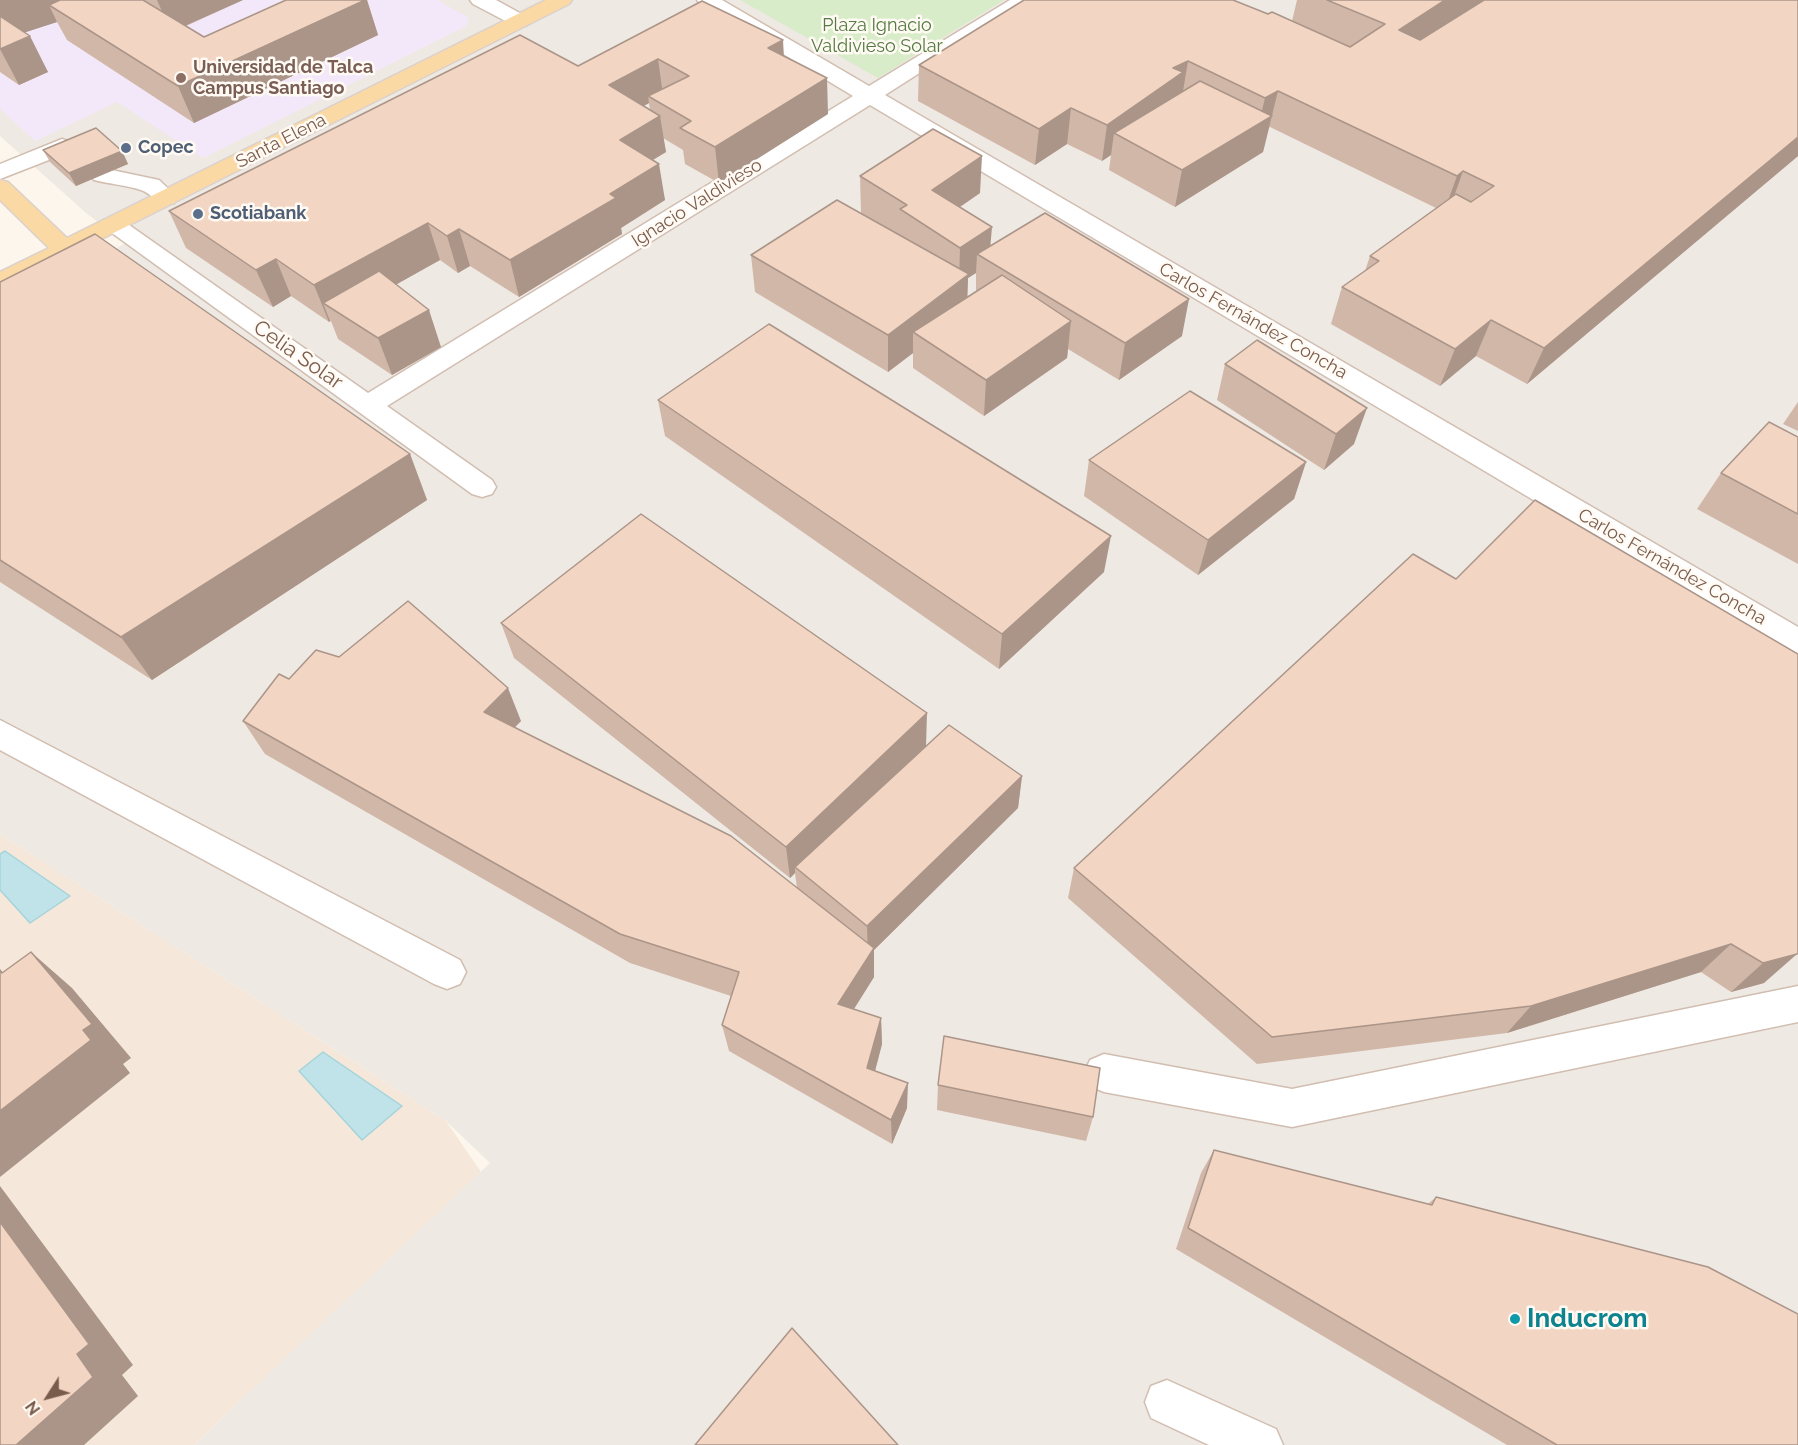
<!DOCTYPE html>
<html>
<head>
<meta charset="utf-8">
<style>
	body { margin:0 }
	#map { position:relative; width:1798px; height:1445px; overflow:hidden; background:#fdf6ec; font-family:Raleway,sans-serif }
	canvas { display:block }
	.north { position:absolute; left:18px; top:1367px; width:60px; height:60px; -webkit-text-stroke:4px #fffaf3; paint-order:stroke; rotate:234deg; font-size:16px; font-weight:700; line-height:24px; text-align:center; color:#7a5c4d }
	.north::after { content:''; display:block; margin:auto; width:21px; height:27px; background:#7a5c4d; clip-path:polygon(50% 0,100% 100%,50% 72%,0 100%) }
</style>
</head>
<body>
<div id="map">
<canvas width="1798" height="1445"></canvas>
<div class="north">N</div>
</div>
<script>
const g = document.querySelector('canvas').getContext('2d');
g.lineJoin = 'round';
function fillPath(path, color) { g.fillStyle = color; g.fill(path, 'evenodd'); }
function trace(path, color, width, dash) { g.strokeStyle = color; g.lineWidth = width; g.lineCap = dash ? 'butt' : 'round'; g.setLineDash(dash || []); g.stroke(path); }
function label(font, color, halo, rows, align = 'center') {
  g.font = font + ' Raleway,sans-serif'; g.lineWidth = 5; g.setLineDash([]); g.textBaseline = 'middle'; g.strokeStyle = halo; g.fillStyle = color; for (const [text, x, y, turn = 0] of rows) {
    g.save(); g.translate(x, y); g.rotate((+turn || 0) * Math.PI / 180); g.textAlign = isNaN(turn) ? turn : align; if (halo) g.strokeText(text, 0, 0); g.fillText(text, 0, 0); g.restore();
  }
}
fillPath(new Path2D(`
	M 0,834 L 446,1121 L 481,1172 L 194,1445 L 0,1445 Z`), '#f5e8da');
fillPath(new Path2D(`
	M 0,0 L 1798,0 L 1798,1445 L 194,1445 L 490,1163 L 446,1121 L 0,834 L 0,310 L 126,243 L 86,213 L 0,136 Z`), '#efe9e4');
fillPath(new Path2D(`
	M 0,0 L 437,0 L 469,18 L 466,26 L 203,158 L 117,102 L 35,141 L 0,109 Z`), '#f3e8fa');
fillPath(new Path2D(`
	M 740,0 L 1004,0 L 878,78 Z`), '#d8ecc9');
const water = new Path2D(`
	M 5,851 L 70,896 L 30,923 L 0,890 L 0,854 Z
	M 323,1052 L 402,1106 L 362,1140 L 299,1071 Z`);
fillPath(water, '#bfe3e8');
trace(water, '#a5d3da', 1.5);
const minor = new Path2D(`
	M 470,0 L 496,0 L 527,17 L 530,21 L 527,25 L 513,25 L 473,4 Z
	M 697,0 L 722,0 L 869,86 L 1010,0 L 1034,0 L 885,95 L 1798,627 L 1798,654 L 1787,651 L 870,105 L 387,406 L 492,480 L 496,487 L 492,494 L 482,497 L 472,494 L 101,225 L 104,220 L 113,218 L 122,220 L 368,393 L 853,96 L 700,4 Z
	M 62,139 C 71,141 77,146 83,154 L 79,159 L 71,161 L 59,156 L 0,179 L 0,164 Z
	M 102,168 L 159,180 L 178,198 L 174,203 C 157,207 155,195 141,190 C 126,185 109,184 94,180 L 90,175 L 94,170 Z
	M 0,720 L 460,960 L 466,972 L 460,984 L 447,989 L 434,984 L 0,750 Z
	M 1798,986 L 1798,1022 L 1292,1127 L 1104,1092 L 1090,1086 L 1084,1073 L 1090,1060 L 1104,1054 L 1292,1089 Z
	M 1167,1380 L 1276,1429 L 1283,1445 L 1209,1445 L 1151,1418 L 1145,1402 L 1151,1386 Z`);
const major = new Path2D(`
	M 546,0 L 572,0 L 569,4 L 0,290 L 0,272 L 49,248 L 0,200 L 0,180 L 8,182 L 67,238 Z`);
trace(minor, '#d1beb0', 3);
trace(major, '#dad1cd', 3);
fillPath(minor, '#fff');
fillPath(major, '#fbd9a5');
fillPath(new Path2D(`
	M 0,0 L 243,0 L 186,26 L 204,37 L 286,0 L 367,0 L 378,35 L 194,123 L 67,40 L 57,22 L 25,32 L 48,72 L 19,85 L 0,72 Z
	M 1297,0 L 1798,0 L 1798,156 L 1527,384 L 1476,356 L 1440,386 L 1331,324 L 1342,287 L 1365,271 L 1370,256 L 1436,208 L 1270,127 L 1269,128 L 1263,152 L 1175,207 L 1109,170 L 1111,155 L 1102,161 L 1067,144 L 1035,165 L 918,101 L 919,65 L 1268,14 L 1292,21 Z
	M 702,1 L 784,56 L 828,114 L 719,183 L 685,164 L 683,150 L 663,138 L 666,152 L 653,160 L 665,200 L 621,228 L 622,234 L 519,297 L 470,266 L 458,273 L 440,260 L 396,284 L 441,347 L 392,375 L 338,339 L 331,321 L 329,322 L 291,296 L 273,307 L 186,248 L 169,211 L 578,66 ZM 649,103 L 650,110 L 644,106 Z
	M 43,150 L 122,151 L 128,164 L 76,186 L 50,162 Z
	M 860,176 L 980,193 L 960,207 L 990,246 L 1182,336 L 1119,380 L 1068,349 L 1067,358 L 984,416 L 913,368 L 913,353 L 888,372 L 755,292 L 751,255 L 873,220 L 861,213 ZM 976,273 L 976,291 L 967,297 L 968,278 Z
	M 0,282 L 410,454 L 427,500 L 152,680 L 0,582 Z
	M 1225,364 L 1354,444 L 1324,470 L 1217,400 Z
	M 658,400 L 1104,572 L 999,669 L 665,436 Z
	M 1798,402 L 1798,431 L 1783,424 Z
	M 1798,437 L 1798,564 L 1697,509 L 1721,473 Z
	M 1089,460 L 1306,462 L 1294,499 L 1198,575 L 1084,496 Z
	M 1456,579 L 1798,654 L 1764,983 L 1731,992 L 1701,972 L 1507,1033 L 1257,1064 L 1068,898 L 1074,868 Z
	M 501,623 L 926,746 L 1022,776 L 1018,808 L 874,950 L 874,977 L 854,1009 L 881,1018 L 882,1044 L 875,1071 L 907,1108 L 892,1144 L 729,1051 L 722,1025 L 731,996 L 630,963 L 265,754 L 243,721 L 289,679 L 521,721 L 515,727 L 797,888 L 795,873 L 790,878 L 514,658 Z
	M 938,1085 L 1093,1117 L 1086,1141 L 937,1110 Z
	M 1214,1150 L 1428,1204 L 1436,1197 L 1798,1445 L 1507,1445 L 1176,1249 L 1201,1173 Z`), '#d1b7a8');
fillPath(new Path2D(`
	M 0,0 L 120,0 L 49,5 L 57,22 L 8,38 L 0,22 Z
	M 157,0 L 243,0 L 171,32 Z
	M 365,0 L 367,0 L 378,35 L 194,123 L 178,86 Z
	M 1445,0 L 1488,0 L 1388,66 L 1399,30 Z
	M 30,36 L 48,72 L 19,85 L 0,49 Z
	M 783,40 L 785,76 L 768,48 Z
	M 658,59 L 663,95 L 648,96 L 649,103 L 615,122 L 609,85 Z
	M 1188,61 L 1182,97 L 1114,133 L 1111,155 L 1102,161 L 1107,125 L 1173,68 Z
	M 827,78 L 828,114 L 719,183 L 715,147 Z
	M 1278,91 L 1263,152 L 1175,207 L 1182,170 L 1259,123 L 1265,98 Z
	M 1071,108 L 1067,144 L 1035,165 L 1039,129 Z
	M 660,116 L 666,152 L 626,176 L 620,140 Z
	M 1798,137 L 1798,156 L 1527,384 L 1544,348 Z
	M 122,151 L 128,164 L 76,186 L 69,173 Z
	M 982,156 L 980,193 L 932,226 L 932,190 Z
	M 659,164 L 665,200 L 621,228 L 622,234 L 519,297 L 510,260 L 610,194 Z
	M 1463,171 L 1450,208 L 1444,212 L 1457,176 Z
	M 428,223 L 440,260 L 342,315 L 323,303 L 330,321 L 329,322 L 314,285 Z
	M 992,227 L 989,262 L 977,254 L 976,273 L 968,278 L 967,311 L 913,332 L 913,353 L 888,372 L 888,335 L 959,282 L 960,248 Z
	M 459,229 L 470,266 L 458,273 L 447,236 Z
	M 276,259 L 291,296 L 273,307 L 256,270 Z
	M 1189,299 L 1182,336 L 1119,380 L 1125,343 Z
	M 429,310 L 441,347 L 392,375 L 378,338 Z
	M 1491,320 L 1476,356 L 1440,386 L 1455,349 Z
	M 1071,321 L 1067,358 L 984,416 L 986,380 Z
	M 1367,408 L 1354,444 L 1324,470 L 1336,434 Z
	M 410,454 L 427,500 L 152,680 L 121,637 Z
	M 1306,462 L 1294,499 L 1198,575 L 1208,540 Z
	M 1111,536 L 1104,572 L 999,669 L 1002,634 Z
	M 508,688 L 521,721 L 497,745 L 484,712 Z
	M 927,713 L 926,746 L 795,867 L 795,873 L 790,878 L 786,847 Z
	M 1022,776 L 1018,808 L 874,950 L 874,977 L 840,1031 L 838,1004 L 868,955 L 867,926 Z
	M 1731,944 L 1701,972 L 1507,1033 L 1531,1006 Z
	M 31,952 L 72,988 L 131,1058 L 123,1064 L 130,1073 L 0,1177 L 0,1111 L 83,1030 Z
	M 1797,954 L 1764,983 L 1731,992 L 1763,963 Z
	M 881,1018 L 882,1044 L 869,1094 L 867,1068 Z
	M 908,1083 L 907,1108 L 892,1144 L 891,1120 Z
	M 0,1186 L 133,1365 L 122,1375 L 138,1396 L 84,1445 L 16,1445 L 77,1354 L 0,1222 Z`), '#aa9588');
const building = new Path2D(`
	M 60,0 L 143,0 L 204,37 L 286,0 L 365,0 L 178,86 L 49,5 Z
	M 1024,0 L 1233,0 L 1268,14 L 1272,12 L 1350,47 L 1385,24 L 1327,0 L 1445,0 L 1399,30 L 1420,40 L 1484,0 L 1798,0 L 1798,137 L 1544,348 L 1491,320 L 1455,349 L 1342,287 L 1379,261 L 1370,256 L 1456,194 L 1471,202 L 1494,186 L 1463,171 L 1457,176 L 1278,91 L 1265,98 L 1188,61 L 1173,68 L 1183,72 L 1107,125 L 1071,108 L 1039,129 L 919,65 Z
	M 702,1 L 783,40 L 768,48 L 827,78 L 715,147 L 680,128 L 691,121 L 648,96 L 689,76 L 658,59 L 609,85 L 660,116 L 620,140 L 659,164 L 610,194 L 616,198 L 510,260 L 459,229 L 447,236 L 428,223 L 314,285 L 276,259 L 256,270 L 169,211 L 520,35 L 578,66 Z
	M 0,16 L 30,36 L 0,49 Z
	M 1200,81 L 1272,116 L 1182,170 L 1114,133 Z
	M 96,128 L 122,151 L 69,173 L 43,150 Z
	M 933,129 L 982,156 L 932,190 L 992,227 L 960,248 L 900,209 L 907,205 L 860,176 Z
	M 837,200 L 969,274 L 888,335 L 751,255 Z
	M 1045,213 L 1189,299 L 1125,343 L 977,254 Z
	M 95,234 L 410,454 L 121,637 L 0,560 L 0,282 Z
	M 379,271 L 429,310 L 378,338 L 323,303 Z
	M 1002,275 L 1071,321 L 986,380 L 913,332 Z
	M 769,324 L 1111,536 L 1002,634 L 658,400 Z
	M 1257,340 L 1367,408 L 1336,434 L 1225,364 Z
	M 1190,391 L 1306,462 L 1208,540 L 1089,460 Z
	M 1769,422 L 1798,437 L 1798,514 L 1721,473 Z
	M 1535,500 L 1798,654 L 1798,953 L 1797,954 L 1763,963 L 1731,944 L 1531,1006 L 1272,1037 L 1074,868 L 1413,554 L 1456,579 Z
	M 641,514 L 927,713 L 786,847 L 501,623 Z
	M 408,601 L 508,688 L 484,712 L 731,836 L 874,948 L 838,1004 L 881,1018 L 867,1068 L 908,1083 L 891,1120 L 722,1025 L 739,972 L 620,934 L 243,721 L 279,674 L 289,679 L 316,650 L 339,657 Z
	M 949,725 L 1022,776 L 867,926 L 795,867 Z
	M 31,952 L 92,1024 L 83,1030 L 91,1040 L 0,1111 L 0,970 L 2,973 Z
	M 944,1036 L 1100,1068 L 1093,1117 L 938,1085 Z
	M 1214,1150 L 1432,1205 L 1436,1197 L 1708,1267 L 1798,1314 L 1798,1445 L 1557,1445 L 1188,1228 Z
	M 0,1222 L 89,1344 L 77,1354 L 93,1377 L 16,1445 L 0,1445 Z
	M 792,1328 L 898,1445 L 695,1445 Z`);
fillPath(building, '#f3d5c3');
trace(building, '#aa9588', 1.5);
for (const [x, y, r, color] of [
	[181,78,6,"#8d6e63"],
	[126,148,6,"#5c6f8a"],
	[198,214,6,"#5c6f8a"],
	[1515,1319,6,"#0f9aa8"]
]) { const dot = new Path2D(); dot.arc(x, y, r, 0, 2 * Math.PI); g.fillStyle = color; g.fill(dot); trace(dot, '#fffaf3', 2); }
label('18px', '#537a41', '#fffaf3', [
	["Plaza Ignacio",877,26],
	["Valdivieso Solar",877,47]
]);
label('bold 18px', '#785e54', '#fffaf3', [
	["Universidad de Talca",193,68],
	["Campus Santiago",193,89]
], 'left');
label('18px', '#7a5c4d', '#fffaf3', [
	["Santa Elena",281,141,-27],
	["Ignacio Valdivieso",697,203,-32],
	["Carlos Fernández Concha",1253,321,30],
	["Carlos Fernández Concha",1672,567,30]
]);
label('bold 18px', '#4e5e75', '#fffaf3', [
	["Copec",138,148],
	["Scotiabank",210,214]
], 'left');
label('21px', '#7a5c4d', '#fffaf3', [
	["Celia Solar",298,355,35]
]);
label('bold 26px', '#0d838f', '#fffaf3', [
	["Inducrom",1527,1319]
], 'left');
</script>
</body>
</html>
